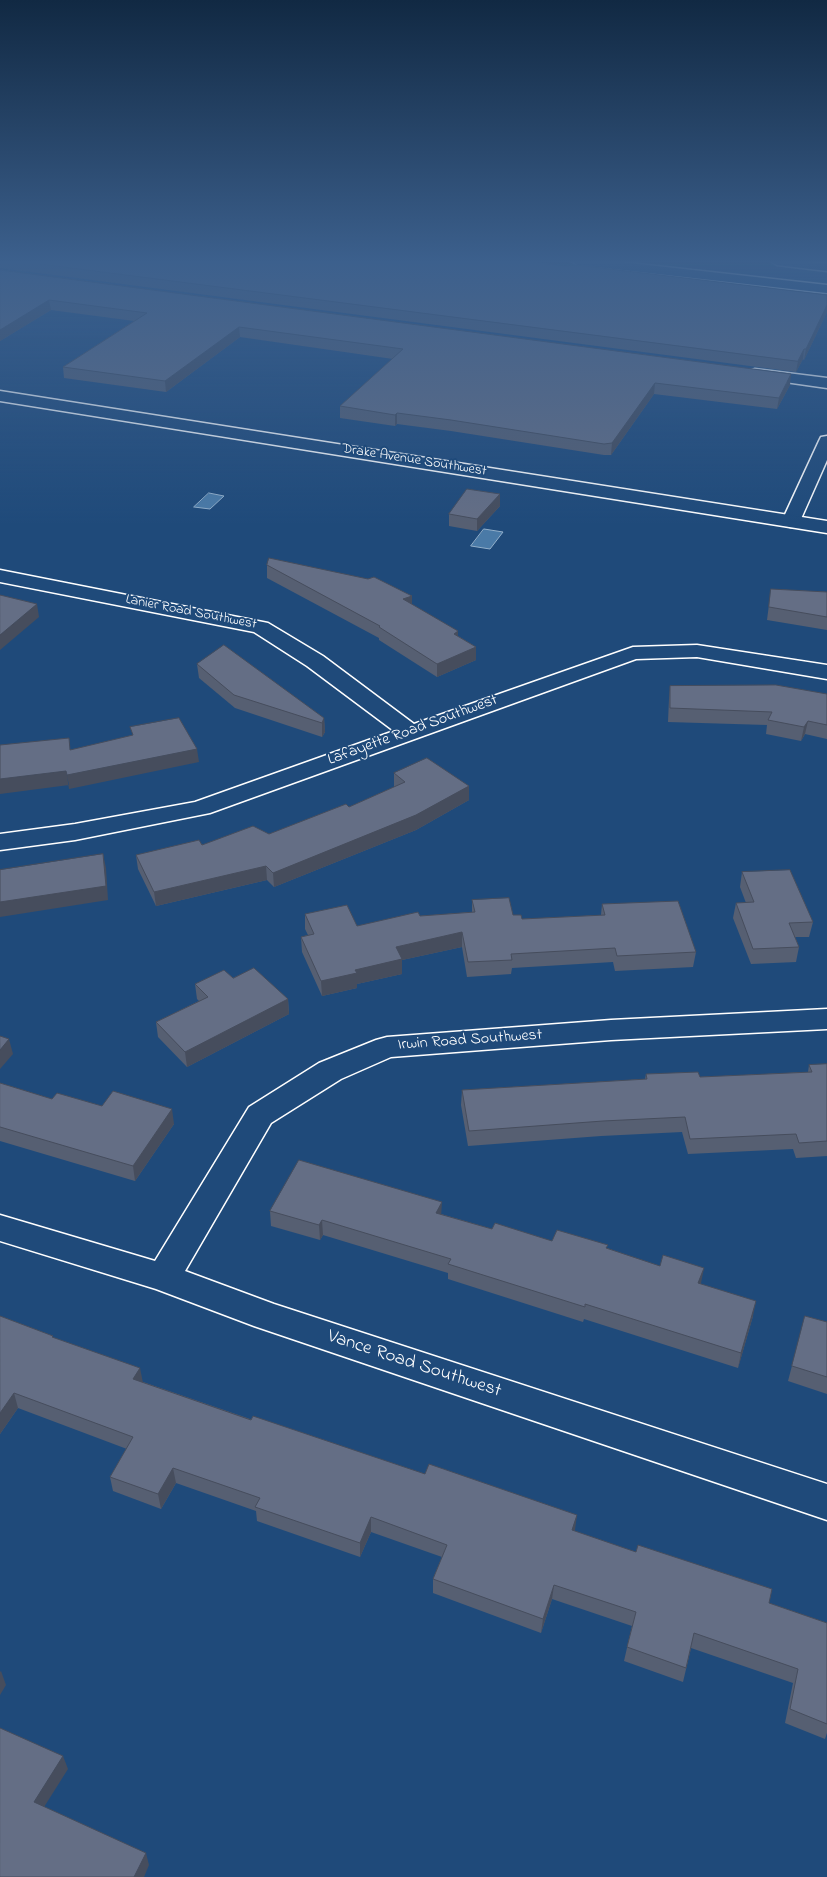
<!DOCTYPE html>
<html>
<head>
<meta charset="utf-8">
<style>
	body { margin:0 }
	canvas { display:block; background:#1f4a7a }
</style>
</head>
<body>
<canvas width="827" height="1877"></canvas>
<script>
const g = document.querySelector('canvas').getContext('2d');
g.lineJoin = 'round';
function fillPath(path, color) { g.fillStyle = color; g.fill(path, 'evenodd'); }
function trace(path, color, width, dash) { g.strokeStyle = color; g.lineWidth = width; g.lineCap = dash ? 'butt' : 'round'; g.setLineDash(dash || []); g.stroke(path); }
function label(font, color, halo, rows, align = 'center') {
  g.font = font + ' "Indie Flower",sans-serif'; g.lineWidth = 4; g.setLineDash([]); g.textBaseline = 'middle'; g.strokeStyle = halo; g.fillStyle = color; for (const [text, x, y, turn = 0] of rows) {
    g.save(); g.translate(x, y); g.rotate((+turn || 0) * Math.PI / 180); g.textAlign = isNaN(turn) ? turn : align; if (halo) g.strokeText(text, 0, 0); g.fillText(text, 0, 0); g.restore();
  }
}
const water = new Path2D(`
	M 209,493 L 224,496 L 210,509 L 194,507 Z
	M 484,529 L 503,532 L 490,549 L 471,546 Z`);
fillPath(water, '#4a7aa7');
trace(water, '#92afca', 1);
const minor = new Path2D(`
	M 571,261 L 612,261 L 827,285 L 827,293 L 578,265 Z
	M 770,261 L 827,263 L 827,271 L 777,265 Z
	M 755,369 L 827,378 L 827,388 L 750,377 L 747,374 L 750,371 Z
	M 827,436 L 827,460 L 800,521 L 798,525 L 791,527 L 784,525 L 782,521 L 819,441 L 821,437 Z
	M 0,570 L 268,623 L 323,656 L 414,724 L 633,647 L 697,645 L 827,665 L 827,679 L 697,657 L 636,659 L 210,813 L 75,840 L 0,850 L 0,834 L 75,824 L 195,802 L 394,731 L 307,666 L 254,632 L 0,582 Z
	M 827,1009 L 827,1029 L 611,1040 L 391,1057 L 341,1079 L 271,1123 L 185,1271 L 274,1304 L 827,1484 L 827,1520 L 254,1326 L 156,1289 L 0,1241 L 0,1215 L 155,1261 L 249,1107 L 319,1063 L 376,1040 L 387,1037 L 611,1020 Z`);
const tertiary = new Path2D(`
	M 0,391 L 827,521 L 827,533 L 0,401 Z`);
trace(minor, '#fff', 3);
trace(tertiary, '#fff', 3);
fillPath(minor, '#1f4a7a');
fillPath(tertiary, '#1f4a7a');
fillPath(new Path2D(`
	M 0,261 L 521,261 L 827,295 L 827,312 L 804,360 L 803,359 L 796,372 L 0,268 Z
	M 0,270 L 790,385 L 777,409 L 654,394 L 611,455 L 604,455 L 451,431 L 397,424 L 395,426 L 340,418 L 340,406 L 393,359 L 240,337 L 166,392 L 64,378 L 63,367 L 134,321 L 51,310 L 0,341 Z
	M 500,506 L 477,531 L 449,526 L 449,514 Z
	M 267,565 L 412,596 L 412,605 L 458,636 L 476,647 L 476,660 L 437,677 L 379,640 L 379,638 L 267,578 Z
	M 771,589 L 827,592 L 827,630 L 767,620 Z
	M 197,664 L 324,718 L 325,732 L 322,737 L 235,708 L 199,678 Z
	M 670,686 L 827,694 L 827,739 L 805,734 L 801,741 L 766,734 L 767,725 L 668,722 L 669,699 Z
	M 394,773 L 469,786 L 469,800 L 416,830 L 274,887 L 267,880 L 156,906 L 138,869 L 136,855 L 269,834 L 349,807 L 394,787 Z
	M 742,872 L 813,922 L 809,937 L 795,937 L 799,947 L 796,962 L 751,964 L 733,918 L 736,903 L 746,903 L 740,887 Z
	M 472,900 L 522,919 L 601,915 L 602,904 L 696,952 L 693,967 L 615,971 L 613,962 L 512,968 L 511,974 L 467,977 L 462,947 L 402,960 L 402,974 L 357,984 L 357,988 L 322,996 L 302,952 L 301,937 L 308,935 L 305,929 L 305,914 L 357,926 L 420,916 L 472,912 Z
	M 233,978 L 288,999 L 289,1014 L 187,1067 L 158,1037 L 156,1022 L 199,1001 L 197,999 L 195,984 Z
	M 827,1064 L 827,1156 L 796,1158 L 793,1149 L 688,1154 L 682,1132 L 601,1136 L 468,1146 L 461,1105 L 462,1090 L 645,1079 L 646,1074 L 700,1077 L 808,1072 L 809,1065 Z
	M 0,1083 L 52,1099 L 102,1106 L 174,1124 L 135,1181 L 0,1141 Z
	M 270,1211 L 441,1214 L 492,1229 L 552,1241 L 607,1248 L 700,1284 L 753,1316 L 738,1368 L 584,1319 L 583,1322 L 448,1279 L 448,1273 L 323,1235 L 320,1240 L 271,1226 Z
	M 0,1316 L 53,1336 L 53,1338 L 143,1382 L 574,1531 L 769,1603 L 827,1623 L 827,1733 L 825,1739 L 785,1723 L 793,1683 L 691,1648 L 683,1682 L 624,1661 L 632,1626 L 552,1599 L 541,1633 L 433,1593 L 433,1579 L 442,1557 L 371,1532 L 360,1557 L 257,1521 L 256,1511 L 176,1483 L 161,1509 L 113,1491 L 110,1477 L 127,1449 L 18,1408 L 0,1434 Z
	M 805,1316 L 827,1322 L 827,1394 L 788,1381 Z`), '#565f72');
fillPath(new Path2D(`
	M 49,300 L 51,310 L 0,341 L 0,330 Z
	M 827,305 L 827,312 L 804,360 L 806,349 Z
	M 239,327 L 240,337 L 166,392 L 165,381 Z
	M 804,349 L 803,359 L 796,372 L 798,361 Z
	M 791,374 L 790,385 L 777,409 L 779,398 Z
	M 655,383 L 654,394 L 611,455 L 612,443 Z
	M 397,413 L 397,424 L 395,426 L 395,415 Z
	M 500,494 L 500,506 L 477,531 L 477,519 Z
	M 412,596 L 412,608 L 403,599 Z
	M 37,604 L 39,617 L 0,650 L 0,635 Z
	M 458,631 L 458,644 L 454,634 Z
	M 476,647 L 476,660 L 437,677 L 437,664 Z
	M 324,718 L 325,732 L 322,737 L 322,723 Z
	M 808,721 L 805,734 L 801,741 L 804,727 Z
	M 197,749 L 199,762 L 69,789 L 67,775 Z
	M 66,771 L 69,785 L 0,794 L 0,779 Z
	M 469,786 L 469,800 L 416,830 L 274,887 L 273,873 Z
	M 103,854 L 106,868 L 108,900 L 0,917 L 0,902 Z
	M 266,866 L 267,880 L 156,906 L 154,892 Z
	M 462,932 L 462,947 L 402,960 L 402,974 L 357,984 L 357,988 L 322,996 L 321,981 L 355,970 L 396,947 Z
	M 288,999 L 289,1014 L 187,1067 L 185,1052 Z
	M 9,1039 L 13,1054 L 0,1069 L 0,1050 Z
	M 172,1109 L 174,1124 L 135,1181 L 133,1166 Z
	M 442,1202 L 441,1217 L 436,1213 Z
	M 322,1220 L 323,1235 L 320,1240 L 319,1225 Z
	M 704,1268 L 701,1283 L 695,1298 L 698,1283 Z
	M 756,1301 L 753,1316 L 738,1368 L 741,1353 Z
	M 140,1368 L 143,1383 L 133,1379 Z
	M 14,1393 L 18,1408 L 0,1434 L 0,1413 Z
	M 173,1468 L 176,1483 L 161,1509 L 158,1494 Z
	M 577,1515 L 575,1530 L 570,1544 L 572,1530 Z
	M 371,1517 L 371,1532 L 360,1557 L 360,1543 Z
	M 554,1585 L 552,1599 L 541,1633 L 543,1619 Z
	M 1,1671 L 6,1685 L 0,1695 L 0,1672 Z
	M 63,1756 L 68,1769 L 39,1815 L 34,1802 Z
	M 146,1853 L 149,1865 L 144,1877 L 134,1877 Z`), '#464d5d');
const building = new Path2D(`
	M 17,261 L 521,261 L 565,266 L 576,265 L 827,295 L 827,305 L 806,349 L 804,349 L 798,361 Z
	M 0,270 L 791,374 L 779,398 L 655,383 L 612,443 L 604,444 L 451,420 L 397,413 L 395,415 L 340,406 L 403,349 L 239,327 L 165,381 L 63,367 L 147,313 L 49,300 L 0,330 Z
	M 467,489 L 500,494 L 477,519 L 449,514 Z
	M 269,558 L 368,579 L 374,577 L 412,596 L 403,599 L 458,631 L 454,634 L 476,647 L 437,664 L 379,627 L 380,626 L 267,565 Z
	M 771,589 L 827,592 L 827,617 L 769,607 Z
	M 0,595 L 37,604 L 0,635 Z
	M 224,645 L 324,718 L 322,723 L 234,695 L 197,664 Z
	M 776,685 L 827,694 L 827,725 L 808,721 L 804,727 L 768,720 L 772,712 L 670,708 L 670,686 Z
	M 179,718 L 197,749 L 67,775 L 66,771 L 0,779 L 0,745 L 69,738 L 70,750 L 133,735 L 130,727 Z
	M 427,758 L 469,786 L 416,815 L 273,873 L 266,866 L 154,892 L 136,855 L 199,840 L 202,845 L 253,826 L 269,834 L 346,804 L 349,807 L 405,782 L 394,773 Z
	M 103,854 L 106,886 L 0,902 L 0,870 Z
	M 790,870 L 813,922 L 789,923 L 799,947 L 753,949 L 736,903 L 754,902 L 742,872 Z
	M 509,898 L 513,915 L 521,915 L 522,919 L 605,915 L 602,904 L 678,901 L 696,952 L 617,956 L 615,948 L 511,954 L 512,960 L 468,962 L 462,932 L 396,947 L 402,959 L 355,970 L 357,973 L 321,981 L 301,937 L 314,934 L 305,914 L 347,905 L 357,926 L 418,912 L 420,916 L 475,912 L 472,900 Z
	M 254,968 L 288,999 L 185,1052 L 156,1022 L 208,997 L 195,984 L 224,970 L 233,978 Z
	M 0,1036 L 9,1039 L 0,1050 Z
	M 827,1064 L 827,1141 L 799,1143 L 796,1134 L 690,1139 L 685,1117 L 603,1121 L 469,1131 L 462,1090 L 647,1079 L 646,1074 L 698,1072 L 700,1077 L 812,1072 L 809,1065 Z
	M 0,1083 L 52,1099 L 57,1093 L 102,1106 L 113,1091 L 172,1109 L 133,1166 L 0,1127 Z
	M 299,1160 L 442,1202 L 436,1213 L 492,1229 L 495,1223 L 552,1241 L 557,1230 L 608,1245 L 606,1248 L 660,1266 L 663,1255 L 704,1268 L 698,1283 L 756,1301 L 741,1353 L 585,1304 L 585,1307 L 448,1264 L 451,1259 L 322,1220 L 319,1225 L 270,1211 Z
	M 0,1316 L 53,1336 L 52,1337 L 140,1368 L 133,1379 L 251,1420 L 253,1416 L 425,1474 L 429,1464 L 577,1515 L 572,1530 L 636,1552 L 638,1545 L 772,1589 L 769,1603 L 827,1623 L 827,1724 L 790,1709 L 798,1669 L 694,1633 L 686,1668 L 627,1647 L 636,1612 L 554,1585 L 543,1619 L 433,1579 L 447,1545 L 371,1517 L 360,1543 L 255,1507 L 260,1498 L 173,1468 L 158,1494 L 110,1477 L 133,1437 L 14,1393 L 0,1413 Z
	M 805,1316 L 827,1322 L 827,1377 L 792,1366 Z
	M 0,1728 L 63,1756 L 34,1802 L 146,1853 L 134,1877 L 0,1877 Z`);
fillPath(building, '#646e85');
trace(building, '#464d5d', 1);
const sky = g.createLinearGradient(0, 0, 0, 524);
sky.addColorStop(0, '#112943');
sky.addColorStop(0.5, '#3c608d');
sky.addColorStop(1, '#3c608d00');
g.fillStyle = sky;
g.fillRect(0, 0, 827, 524);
label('14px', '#fff', '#1f4a7a', [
	["Drake Avenue Southwest",414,461,9],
	["Lanier Road Southwest",191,613,11]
]);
label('16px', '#fff', '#1f4a7a', [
	["Lafayette Road Southwest",413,731,-20],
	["Irwin Road Southwest",470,1041,-4]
]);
label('19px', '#fff', '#1f4a7a', [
	["Vance Road Southwest",414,1365,18]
]);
</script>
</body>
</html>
